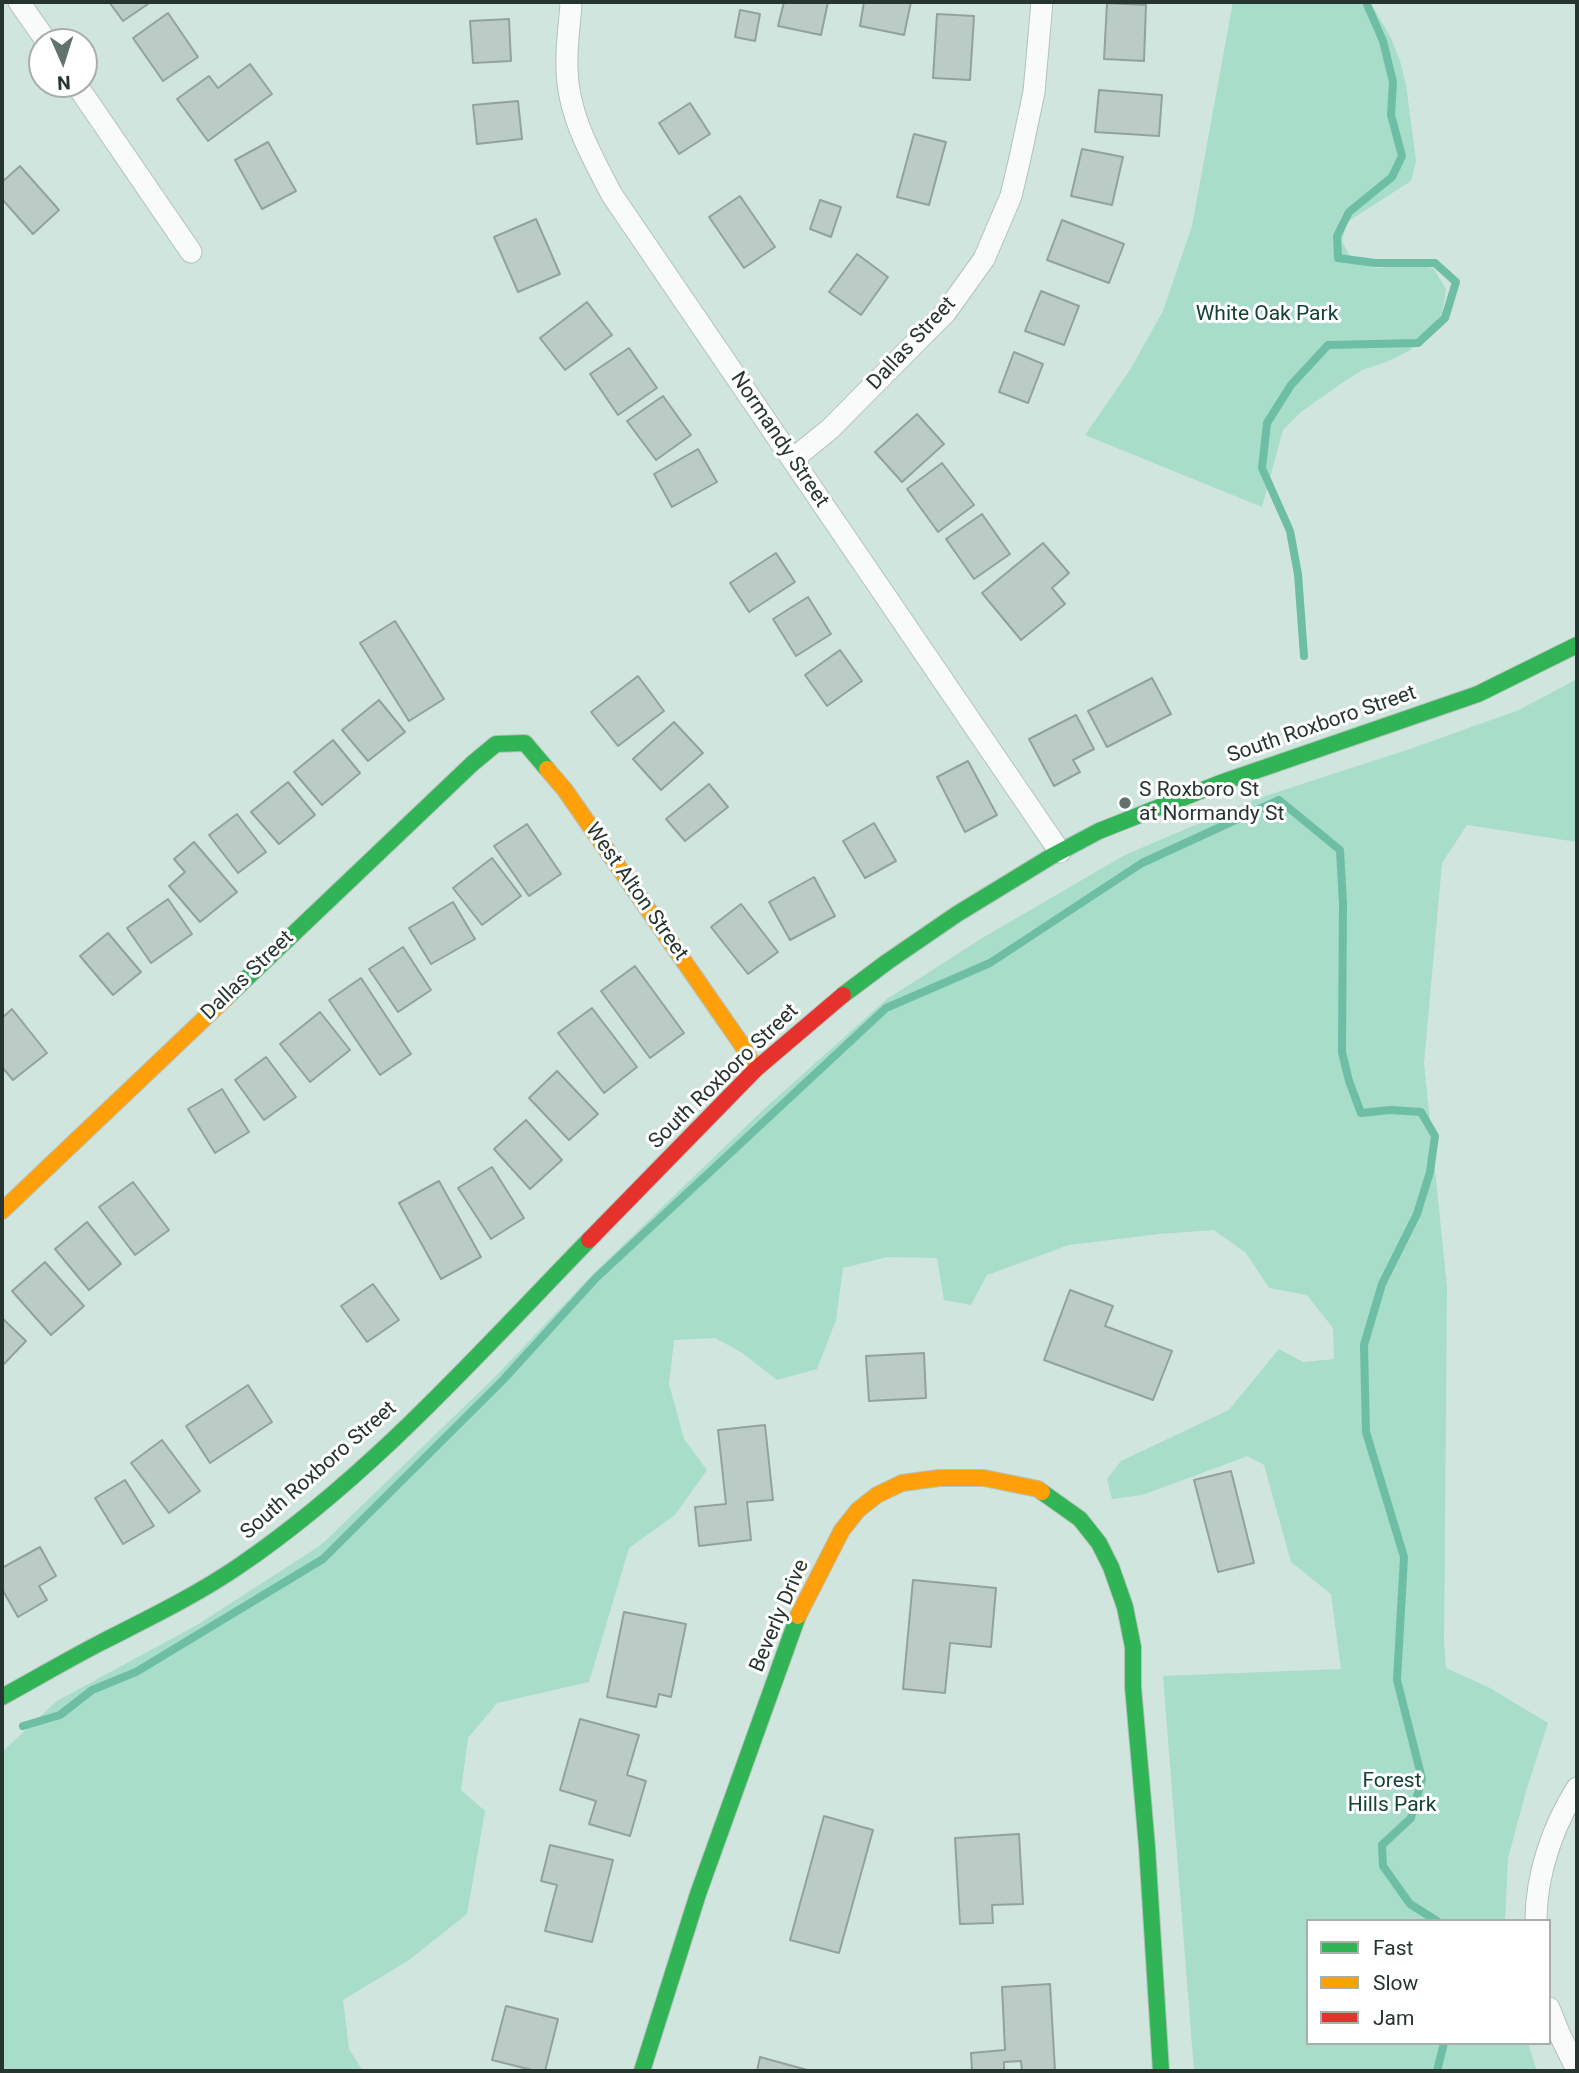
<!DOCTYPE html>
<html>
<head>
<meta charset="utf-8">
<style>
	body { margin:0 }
	#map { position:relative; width:1579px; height:2073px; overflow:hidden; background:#d0e5dd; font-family:Roboto,sans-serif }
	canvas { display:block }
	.frame { position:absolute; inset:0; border:4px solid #26352f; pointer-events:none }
	.legend { position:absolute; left:1306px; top:1919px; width:245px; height:126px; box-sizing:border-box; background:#fff; border:2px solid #a8aeac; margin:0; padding:9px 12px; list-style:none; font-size:21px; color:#26352f }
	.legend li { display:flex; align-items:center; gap:14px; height:35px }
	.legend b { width:35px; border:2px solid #a8aeac }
	.north { position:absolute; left:28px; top:28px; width:70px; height:70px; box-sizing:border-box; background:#fff; border:2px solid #a8aeac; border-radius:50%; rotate:177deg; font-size:19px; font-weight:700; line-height:28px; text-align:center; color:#26352f }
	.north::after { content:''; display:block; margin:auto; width:24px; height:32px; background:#62736c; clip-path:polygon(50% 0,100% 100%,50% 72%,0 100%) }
</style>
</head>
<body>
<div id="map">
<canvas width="1579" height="2073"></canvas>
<div class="frame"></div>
<ul class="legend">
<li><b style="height:9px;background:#30b455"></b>Fast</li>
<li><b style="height:9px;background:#ff9f0a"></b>Slow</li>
<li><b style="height:9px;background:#e5322d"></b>Jam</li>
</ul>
<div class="north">N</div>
</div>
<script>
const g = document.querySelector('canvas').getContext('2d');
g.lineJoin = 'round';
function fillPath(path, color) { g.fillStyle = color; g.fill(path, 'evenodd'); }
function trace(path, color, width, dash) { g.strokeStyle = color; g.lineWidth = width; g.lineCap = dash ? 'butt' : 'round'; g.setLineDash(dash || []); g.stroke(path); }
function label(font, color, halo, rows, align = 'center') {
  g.font = font + ' Roboto,sans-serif'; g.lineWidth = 6; g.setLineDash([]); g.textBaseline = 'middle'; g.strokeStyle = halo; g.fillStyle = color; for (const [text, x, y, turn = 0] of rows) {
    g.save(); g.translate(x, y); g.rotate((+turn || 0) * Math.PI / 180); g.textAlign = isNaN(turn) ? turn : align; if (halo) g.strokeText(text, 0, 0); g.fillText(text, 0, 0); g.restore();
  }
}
fillPath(new Path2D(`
	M 1233,2 L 1370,2 L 1391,38 L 1400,61 L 1406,85 L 1416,161 L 1411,181 L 1347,222 L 1342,241 L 1353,263 L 1376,268 L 1414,265 L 1433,268 L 1446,289 L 1442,314 L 1428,334 L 1409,351 L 1386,362 L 1362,370 L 1342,383 L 1301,412 L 1283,430 L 1262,507 L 1085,435 L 1130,370 L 1163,311 L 1192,226 Z
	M 1577,679 L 1577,842 L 1467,825 L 1442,863 L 1424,1063 L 1447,1287 L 1444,1643 L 1446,1668 L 1490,1688 L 1548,1723 L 1526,1791 L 1508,1858 L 1505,1921 L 1308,1921 L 1308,2043 L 1528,2043 L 1537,2071 L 1194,2071 L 1163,1676 L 1341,1669 L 1331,1594 L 1291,1562 L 1264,1465 L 1248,1456 L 1142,1495 L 1112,1499 L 1107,1479 L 1121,1461 L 1229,1410 L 1279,1349 L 1303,1362 L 1334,1359 L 1333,1328 L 1307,1295 L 1269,1288 L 1246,1253 L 1214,1230 L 1159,1234 L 1069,1245 L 987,1275 L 971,1305 L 944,1300 L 937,1258 L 887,1257 L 843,1268 L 836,1320 L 817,1369 L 777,1380 L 741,1352 L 715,1338 L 674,1340 L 669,1384 L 684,1439 L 707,1470 L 675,1515 L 629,1548 L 589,1682 L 497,1703 L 468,1738 L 461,1790 L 485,1811 L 467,1914 L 409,1960 L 343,2000 L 349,2049 L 363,2071 L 2,2071 L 2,1752 L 57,1701 L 197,1625 L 321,1545 L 495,1377 L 593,1274 L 764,1109 L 887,999 L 984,937 L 1125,855 L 1256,799 L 1410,749 L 1519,710 Z`), '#a7ddc9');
trace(new Path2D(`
	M 1304,656 L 1298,574 L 1290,531 L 1262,468 L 1267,423 L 1291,385 L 1328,345 L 1418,343 L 1445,318 L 1456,282 L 1435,263 L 1375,263 L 1338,258 L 1337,236 L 1349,212 L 1392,177 L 1402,156 L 1391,115 L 1393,82 L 1383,41 L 1366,2
	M 23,1726 L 60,1715 L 92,1690 L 136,1672 L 323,1559 L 503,1380 L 596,1278 L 886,1008 L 990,963 L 1142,863 L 1279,800 L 1340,850 L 1343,904 L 1342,1052 L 1349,1081 L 1361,1113 L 1390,1110 L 1421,1112 L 1435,1136 L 1430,1172 L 1417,1214 L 1382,1284 L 1364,1345 L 1366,1432 L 1404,1557 L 1397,1680 L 1422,1779 L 1411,1818 L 1382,1845 L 1383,1866 L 1410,1904 L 1437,1921
	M 1437,2071 L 1444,2043`), '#6dbea5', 8);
const building = new Path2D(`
	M 109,2 L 151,2 L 123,21 Z
	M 784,2 L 828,2 L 821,35 L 778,26 Z
	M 864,2 L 911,2 L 904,35 L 860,26 Z
	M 1107,3 L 1146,5 L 1144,61 L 1104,59 Z
	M 740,10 L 760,14 L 755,41 L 735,37 Z
	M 168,13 L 198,57 L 163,81 L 133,38 Z
	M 937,14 L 974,16 L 970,80 L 933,78 Z
	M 509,19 L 511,61 L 473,63 L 470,21 Z
	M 250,64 L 272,94 L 208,141 L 177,99 L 209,76 L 218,88 Z
	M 1099,90 L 1162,95 L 1159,136 L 1095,132 Z
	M 518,101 L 522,139 L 477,144 L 473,105 Z
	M 690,103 L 710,134 L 679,154 L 659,123 Z
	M 914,134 L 946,142 L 929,205 L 897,197 Z
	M 268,142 L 296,191 L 262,209 L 235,160 Z
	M 1082,149 L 1123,157 L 1112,205 L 1071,196 Z
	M 20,166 L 59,210 L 33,234 L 2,199 L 2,182 Z
	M 740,196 L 775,247 L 744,268 L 709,217 Z
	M 820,200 L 841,207 L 831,237 L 810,229 Z
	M 536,219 L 560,274 L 518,292 L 494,237 Z
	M 1062,220 L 1124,244 L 1109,283 L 1047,260 Z
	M 857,254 L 888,277 L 861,315 L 829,292 Z
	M 1041,291 L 1079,306 L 1064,345 L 1025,331 Z
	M 587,302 L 612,335 L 565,370 L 540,338 Z
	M 629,348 L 657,388 L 618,415 L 590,374 Z
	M 1014,352 L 1043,364 L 1028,403 L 999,392 Z
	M 663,396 L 691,435 L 656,460 L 627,421 Z
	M 917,414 L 944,444 L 902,482 L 875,452 Z
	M 698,449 L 717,482 L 672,507 L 654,474 Z
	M 942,463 L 974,505 L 938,532 L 907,489 Z
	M 982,514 L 1010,554 L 974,579 L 946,539 Z
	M 1043,543 L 1069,573 L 1052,588 L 1065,604 L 1021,640 L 982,593 Z
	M 776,553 L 795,582 L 749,612 L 730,583 Z
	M 808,597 L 831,634 L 796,656 L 773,619 Z
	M 395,621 L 444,699 L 409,721 L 360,643 Z
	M 840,650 L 862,681 L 827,706 L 805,675 Z
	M 638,676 L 664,711 L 618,746 L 591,712 Z
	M 1152,678 L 1171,714 L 1107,747 L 1088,711 Z
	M 379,700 L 405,732 L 368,761 L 342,730 Z
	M 1076,715 L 1094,749 L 1073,760 L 1080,772 L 1054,786 L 1029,739 Z
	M 674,722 L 703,753 L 661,790 L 633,759 Z
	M 333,740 L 360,773 L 322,805 L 294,772 Z
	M 968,761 L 997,815 L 965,832 L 937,777 Z
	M 288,782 L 315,815 L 279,844 L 251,812 Z
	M 709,784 L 728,807 L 685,841 L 666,819 Z
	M 237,814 L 266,852 L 238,873 L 209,835 Z
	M 874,823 L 896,861 L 865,878 L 843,841 Z
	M 527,824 L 561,874 L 529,896 L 494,846 Z
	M 194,842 L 237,892 L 200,922 L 169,886 L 185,872 L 174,859 Z
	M 492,858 L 521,896 L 482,925 L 453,888 Z
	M 814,877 L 835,916 L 790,940 L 769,902 Z
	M 168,899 L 192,934 L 151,963 L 127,928 Z
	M 453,902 L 475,939 L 431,964 L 409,928 Z
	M 741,904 L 778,952 L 748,974 L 711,927 Z
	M 108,933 L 141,972 L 113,995 L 80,956 Z
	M 403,947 L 431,990 L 398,1012 L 369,969 Z
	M 635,966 L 684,1033 L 650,1058 L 601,991 Z
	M 361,978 L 411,1054 L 380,1075 L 329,1000 Z
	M 592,1008 L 637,1067 L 604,1093 L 558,1033 Z
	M 12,1009 L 47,1053 L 13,1080 L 2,1067 L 2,1018 Z
	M 320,1012 L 350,1050 L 310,1082 L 280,1044 Z
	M 266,1057 L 296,1097 L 264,1120 L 235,1080 Z
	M 557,1071 L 598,1114 L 569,1140 L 529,1098 Z
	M 222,1089 L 249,1132 L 215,1153 L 188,1109 Z
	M 526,1120 L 562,1160 L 530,1189 L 494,1149 Z
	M 492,1167 L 524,1218 L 491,1239 L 458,1188 Z
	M 439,1181 L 481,1257 L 441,1279 L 399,1203 Z
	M 133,1182 L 169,1230 L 135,1255 L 99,1207 Z
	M 87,1222 L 121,1264 L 89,1290 L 55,1249 Z
	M 45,1262 L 84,1306 L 51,1335 L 12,1291 Z
	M 373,1284 L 399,1320 L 367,1342 L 341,1306 Z
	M 1070,1290 L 1113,1306 L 1105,1326 L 1172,1351 L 1153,1400 L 1044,1360 Z
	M 2,1318 L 26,1341 L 2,1366 Z
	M 924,1353 L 926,1398 L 869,1401 L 866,1356 Z
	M 248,1385 L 272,1422 L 210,1463 L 186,1426 Z
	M 765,1425 L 773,1500 L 747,1502 L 751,1540 L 699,1546 L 695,1507 L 726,1504 L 718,1430 Z
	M 162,1440 L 200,1491 L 169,1513 L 131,1463 Z
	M 1231,1471 L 1254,1563 L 1218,1572 L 1194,1480 Z
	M 125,1480 L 154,1526 L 123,1544 L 95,1498 Z
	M 40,1547 L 56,1576 L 39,1586 L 47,1600 L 18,1617 L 2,1589 L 2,1568 Z
	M 913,1580 L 996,1588 L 991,1647 L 950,1643 L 945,1693 L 903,1689 Z
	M 624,1612 L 686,1624 L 671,1697 L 659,1694 L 656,1707 L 607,1697 Z
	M 580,1719 L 639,1735 L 627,1775 L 646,1781 L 630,1836 L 589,1824 L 596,1801 L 560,1790 Z
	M 824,1816 L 873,1830 L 839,1953 L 790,1940 Z
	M 1019,1834 L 1023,1904 L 992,1905 L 993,1923 L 960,1924 L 955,1838 Z
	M 550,1845 L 613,1860 L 592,1942 L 545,1931 L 557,1885 L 541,1881 Z
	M 1050,1984 L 1055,2071 L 1022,2071 L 1021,2061 L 1004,2062 L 1004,2071 L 972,2071 L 971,2053 L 1005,2050 L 1002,1987 Z
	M 506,2006 L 558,2019 L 545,2071 L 536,2071 L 492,2060 Z
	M 760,2057 L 811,2071 L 757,2071 Z`);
fillPath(building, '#bbcbc5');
trace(building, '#92a29c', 2);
const street = new Path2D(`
	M 19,2 L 47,42
	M 571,2 C 570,23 566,46 567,67 C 567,113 591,155 612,195 L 1060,852
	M 76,84 L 191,252
	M 793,459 L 830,429 L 946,312 L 984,259 L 1011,196 L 1020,158 L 1034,92 L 1042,2
	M 1536,1921 C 1536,1874 1553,1826 1577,1788
	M 1549,2008 L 1559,2033 L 1577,2070`);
const fast = new Path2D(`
	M 843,995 L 887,962 L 957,914 L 1052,856 L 1099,831 L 1223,782 L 1478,694 L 1577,645
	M 227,997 L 473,763 L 496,744 L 525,743 L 547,769
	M 1042,1492 L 1080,1519 L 1099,1543 L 1111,1567 L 1125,1607 L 1133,1647 L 1133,1687 L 1147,1847 L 1161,2071
	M 2,1697 C 35,1679 67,1660 100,1643 C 147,1619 195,1596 239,1566 C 371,1476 478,1354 589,1240
	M 642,2071 L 698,1894 L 798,1616`);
const slow = new Path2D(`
	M 547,769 L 565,790 L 740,1042 L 756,1069
	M 2,1211 L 227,997
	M 798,1616 L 842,1530 L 858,1510 L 877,1495 L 902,1483 L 939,1478 L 984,1478 L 1038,1489 L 1042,1492`);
const jam = new Path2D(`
	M 589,1240 L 756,1069 L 843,995`);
trace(street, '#b2c2bc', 23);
trace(fast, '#b2c2bc', 18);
trace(slow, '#b2c2bc', 18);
trace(jam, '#b2c2bc', 18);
trace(street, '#f8fbfa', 21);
trace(fast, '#30b455', 16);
trace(slow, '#ff9f0a', 16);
trace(jam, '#e5322d', 16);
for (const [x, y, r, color] of [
	[1125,803,7,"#62736c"]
]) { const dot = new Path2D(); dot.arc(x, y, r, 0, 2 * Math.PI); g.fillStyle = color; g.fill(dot); trace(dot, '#fff', 2.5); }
label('21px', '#144234', '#fff', [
	["White Oak Park",1267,315],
	["Forest",1392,1782],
	["Hills Park",1392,1806]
]);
label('21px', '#26352f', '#fff', [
	["Dallas Street",912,344,-47],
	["Normandy Street",779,440,56],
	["South Roxboro Street",1322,725,-19],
	["West Alton Street",636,892,55],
	["Dallas Street",248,976,-44],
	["South Roxboro Street",724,1077,-44],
	["South Roxboro Street",319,1471,-41],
	["Beverly Drive",780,1616,-67]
]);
label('21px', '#26352f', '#fff', [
	["S Roxboro St",1139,791],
	["at Normandy St",1139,815]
], 'left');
</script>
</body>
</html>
